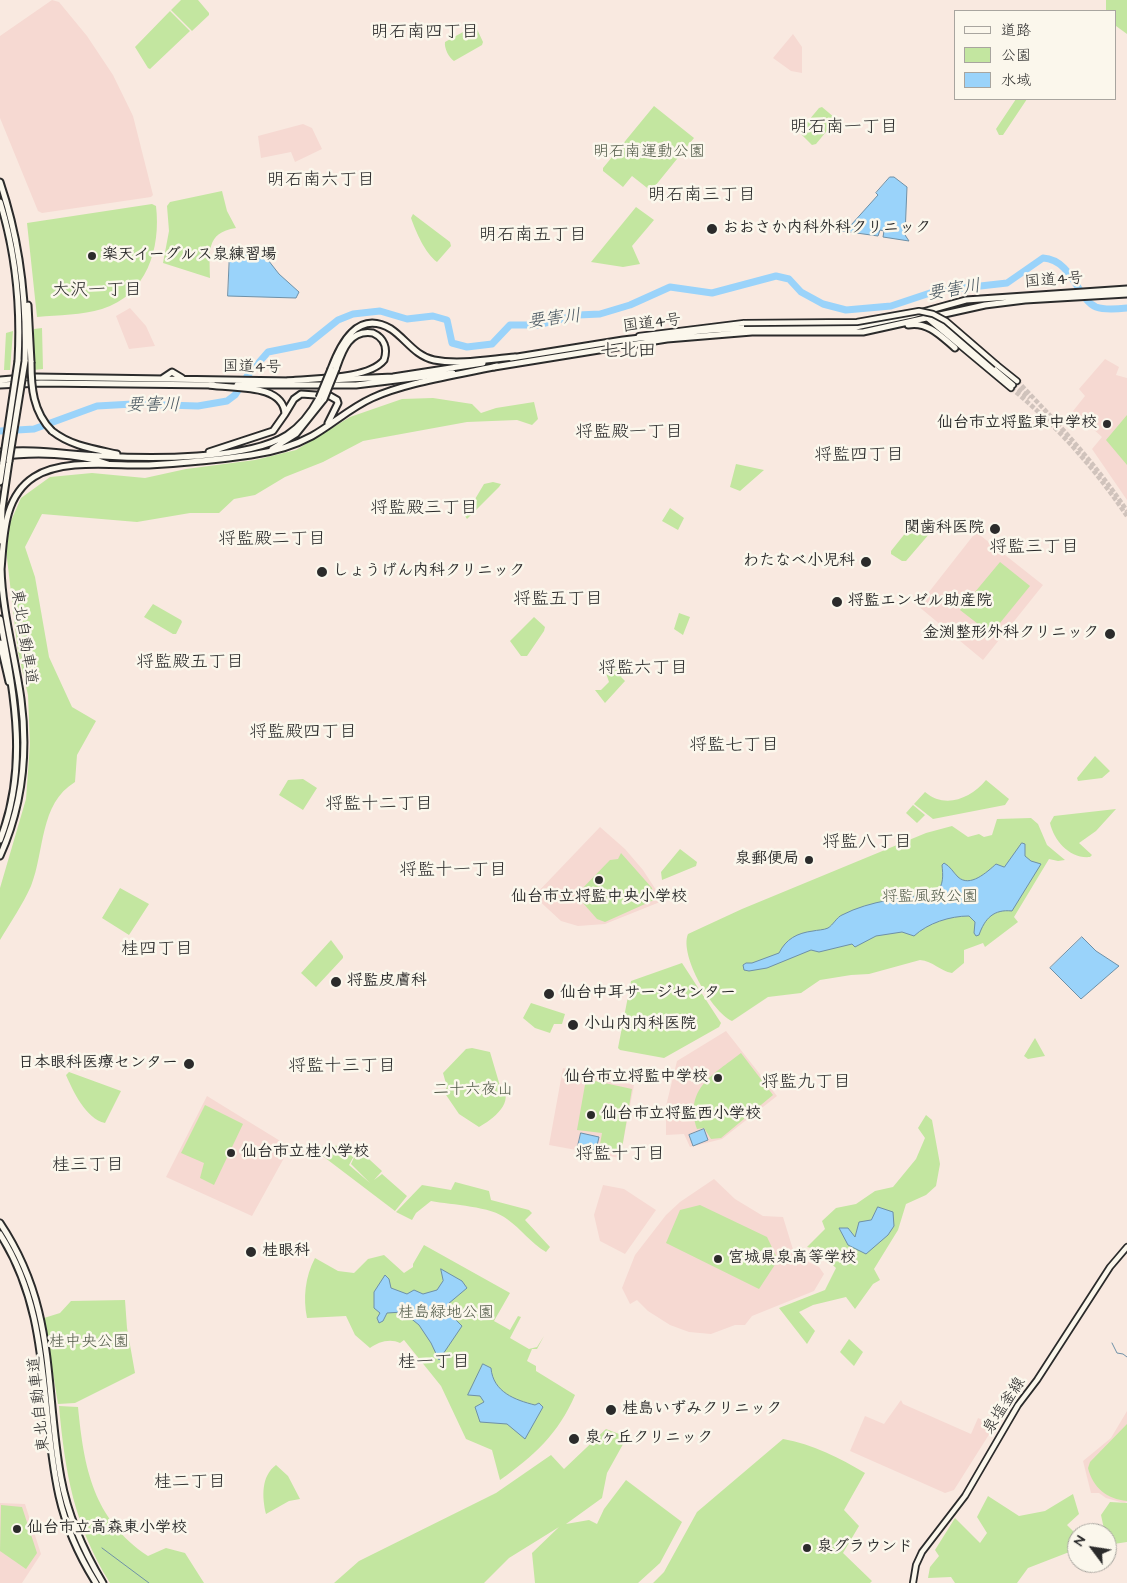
<!DOCTYPE html>
<html>
<head>
<meta charset="utf-8">
<style>
	body { margin:0 }
	#map { position:relative; width:1127px; height:1583px; overflow:hidden; background:#f9e9e0; font-family:"Architects Daughter","Klee One",sans-serif }
	canvas { display:block }
	.legend { position:absolute; left:954px; top:10px; width:162px; height:90px; box-sizing:border-box; background:#fbf7ec; border:1px solid #a8a59f; margin:0; padding:6px 9px; list-style:none; font-size:15px; color:#2b2b2b }
	.legend li { display:flex; align-items:center; gap:10px; height:25px }
	.legend b { width:25px; border:1px solid #a8a59f }
	.north { position:absolute; left:1067px; top:1523px; width:50px; height:50px; box-sizing:border-box; background:#fbf7ec; border:1px solid #a8a59f; border-radius:50%; rotate:301deg; font-size:14px; font-weight:700; line-height:20px; text-align:center; color:#2b2b2b }
	.north::after { content:''; display:block; margin:auto; width:18px; height:22px; background:#2b2b2b; clip-path:polygon(50% 0,100% 100%,50% 72%,0 100%) }
</style>
</head>
<body>
<div id="map">
<canvas width="1127" height="1583"></canvas>
<ul class="legend">
<li><b style="height:6px;background:#fbf7ec"></b>道路</li>
<li><b style="height:14px;background:#c3e6a0"></b>公園</li>
<li><b style="height:14px;background:#9ad3fa"></b>水域</li>
</ul>
<div class="north">N</div>
</div>
<script>
const g = document.querySelector('canvas').getContext('2d');
g.lineJoin = 'round';
function fillPath(path, color) { g.fillStyle = color; g.fill(path, 'evenodd'); }
function trace(path, color, width, dash) { g.strokeStyle = color; g.lineWidth = width; g.lineCap = dash ? 'butt' : 'round'; g.setLineDash(dash || []); g.stroke(path); }
function label(font, color, halo, rows, align = 'center') {
  g.font = font + ' "Architects Daughter","Klee One",sans-serif'; g.lineWidth = 5; g.setLineDash([]); g.textBaseline = 'middle'; g.strokeStyle = halo; g.fillStyle = color; for (const [text, x, y, turn = 0] of rows) {
    g.save(); g.translate(x, y); g.rotate((+turn || 0) * Math.PI / 180); g.textAlign = isNaN(turn) ? turn : align; if (halo) g.strokeText(text, 0, 0); g.fillText(text, 0, 0); g.restore();
  }
}
fillPath(new Path2D(`
	M 52,0 L 59,2 L 87,36 L 113,75 L 133,116 L 153,195 L 151,197 L 42,213 L 38,211 L 0,118 L 0,36 Z
	M 793,34 L 802,47 L 802,73 L 791,71 L 773,58 Z
	M 303,124 L 312,128 L 322,149 L 295,162 L 291,152 L 261,158 L 258,136 Z
	M 130,308 L 146,326 L 155,346 L 129,349 L 116,316 Z
	M 1105,359 L 1119,367 L 1116,375 L 1127,378 L 1127,500 L 1092,449 L 1102,437 L 1073,411 L 1085,396 L 1079,389 Z
	M 976,532 L 1043,585 L 983,660 L 918,606 Z
	M 600,827 L 625,849 L 643,870 L 656,890 L 660,902 L 605,924 L 578,926 L 561,921 L 534,896 Z
	M 726,1031 L 777,1096 L 722,1139 L 690,1147 L 684,1134 L 666,1135 L 666,1106 L 677,1061 Z
	M 563,1068 L 634,1085 L 620,1158 L 549,1145 Z
	M 207,1096 L 290,1147 L 252,1216 L 166,1177 Z
	M 714,1179 L 735,1199 L 763,1216 L 783,1217 L 795,1256 L 819,1267 L 824,1274 L 814,1291 L 752,1316 L 745,1325 L 735,1325 L 711,1334 L 689,1332 L 670,1325 L 648,1311 L 637,1300 L 630,1304 L 622,1288 L 635,1255 L 666,1215 L 680,1202 Z
	M 603,1185 L 624,1189 L 656,1210 L 625,1254 L 600,1241 L 594,1215 Z
	M 901,1400 L 903,1404 L 971,1434 L 978,1418 L 995,1425 L 954,1490 L 945,1493 L 850,1451 L 865,1416 L 884,1424 Z
	M 1127,1411 L 1127,1502 L 1124,1503 L 1106,1498 L 1099,1493 L 1091,1493 L 1083,1461 L 1111,1438 Z
	M 0,1503 L 25,1504 L 41,1554 L 22,1583 L 0,1583 Z`), '#f6d9d2');
fillPath(new Path2D(`
	M 181,0 L 198,0 L 209,13 L 209,15 L 192,31 L 171,10 Z
	M 1106,0 L 1127,0 L 1127,34 L 1116,26 L 1116,11 L 1106,11 Z
	M 170,11 L 190,31 L 150,69 L 148,68 L 135,47 Z
	M 472,27 L 476,27 L 483,42 L 482,45 L 454,61 C 449,58 444,48 445,42 Z
	M 1016,99 L 1027,99 L 1003,135 L 999,135 L 996,129 Z
	M 654,106 L 694,138 L 651,191 L 632,176 L 623,187 L 603,171 L 603,168 Z
	M 822,107 L 835,118 L 835,121 L 816,144 L 812,145 L 799,132 L 819,108 Z
	M 222,191 L 227,211 L 236,228 C 205,233 210,252 210,278 L 163,263 L 169,231 L 167,206 L 170,202 Z
	M 152,204 L 156,206 C 161,248 147,295 102,309 C 82,315 59,315 37,317 L 27,223 Z
	M 636,207 L 654,220 L 632,246 L 640,264 L 623,267 L 591,262 Z
	M 413,214 L 450,242 L 451,246 L 437,262 C 425,253 416,232 411,218 Z
	M 42,328 L 43,369 L 34,370 L 34,329 Z
	M 13,331 L 10,370 L 4,370 L 6,333 Z
	M 433,398 L 472,404 L 481,413 L 496,408 L 534,402 L 538,419 L 532,425 L 517,420 L 467,422 L 363,441 L 323,462 L 285,477 L 255,495 L 234,499 L 219,513 L 190,513 L 137,522 L 42,514 L 25,547 L 35,577 L 49,657 L 72,707 L 96,721 L 77,755 L 75,782 C 39,804 45,851 31,886 C 23,904 10,923 0,940 L 0,888 L 26,799 L 30,744 L 28,695 L 18,652 L 6,550 L 10,523 L 21,498 L 50,477 L 92,473 L 145,478 L 186,469 L 255,460 L 296,450 L 350,417 L 402,399 Z
	M 1127,415 L 1127,465 L 1106,440 Z
	M 736,464 L 764,470 L 740,491 L 730,487 Z
	M 493,482 L 501,484 L 499,487 L 467,519 L 465,516 L 484,484 Z
	M 670,508 L 684,518 L 678,530 L 662,521 Z
	M 915,521 L 930,533 L 906,561 L 902,561 L 891,554 L 891,551 Z
	M 1000,562 L 1030,586 L 991,634 L 960,610 Z
	M 153,604 L 181,620 L 182,622 L 176,634 L 173,634 L 144,617 Z
	M 679,613 L 690,617 L 683,635 L 674,629 Z
	M 534,617 L 545,627 L 544,631 L 527,656 L 521,656 L 510,641 Z
	M 611,666 L 623,674 L 621,677 L 625,681 L 605,703 L 595,690 L 601,690 L 609,682 L 606,673 Z
	M 1095,756 L 1110,771 L 1102,778 L 1078,781 L 1077,778 Z
	M 303,779 L 317,788 L 303,810 L 279,795 L 288,780 Z
	M 986,780 L 1009,799 L 1005,805 L 933,819 L 914,804 L 925,792 C 945,809 970,799 986,780 Z
	M 913,805 L 925,815 L 917,823 L 906,813 Z
	M 1116,809 L 1096,831 L 1079,843 L 1092,855 L 1090,857 C 1070,859 1054,841 1050,823 L 1054,816 Z
	M 1031,818 L 1038,824 L 1047,845 L 1065,860 L 1058,861 L 1049,859 L 1014,917 L 1018,922 L 985,947 L 983,943 L 964,950 L 964,963 L 952,973 C 940,971 933,961 920,960 L 869,974 L 851,975 L 820,980 L 801,993 L 768,997 L 732,1021 C 712,1012 679,955 688,934 L 742,909 L 926,833 L 952,826 L 968,837 L 979,834 L 984,837 L 992,835 L 997,819 Z
	M 680,849 L 697,862 L 696,866 L 662,880 L 661,872 Z
	M 621,853 L 652,888 L 654,900 L 605,922 L 597,919 L 576,895 L 610,860 L 618,859 Z
	M 120,888 L 149,904 L 129,935 L 102,918 Z
	M 331,940 L 343,956 L 343,958 L 316,987 L 301,973 Z
	M 682,963 L 721,1023 L 719,1027 L 664,1058 L 620,1050 L 618,1048 L 631,981 Z
	M 531,1003 L 565,1014 L 562,1024 L 554,1024 L 550,1033 L 535,1028 L 523,1018 Z
	M 1035,1038 L 1045,1056 L 1028,1059 L 1024,1056 Z
	M 472,1048 L 490,1052 L 500,1086 C 517,1101 492,1120 479,1127 L 459,1114 L 444,1092 L 447,1087 L 443,1073 L 466,1049 Z
	M 741,1053 L 773,1095 L 721,1138 L 711,1139 L 704,1128 L 697,1129 C 684,1088 713,1075 741,1053 Z
	M 69,1072 L 121,1091 L 105,1123 C 86,1119 73,1091 66,1075 Z
	M 586,1079 L 632,1089 L 621,1154 L 599,1150 L 602,1133 L 577,1130 Z
	M 205,1105 L 243,1124 L 214,1185 L 200,1178 L 204,1163 L 181,1153 Z
	M 926,1115 L 932,1120 L 940,1164 L 936,1186 L 926,1195 L 906,1204 L 898,1230 L 874,1269 L 880,1280 L 873,1284 L 855,1309 L 846,1297 L 813,1305 L 799,1312 L 815,1331 L 807,1344 L 779,1308 L 825,1290 L 836,1268 L 815,1249 L 807,1247 L 825,1229 L 822,1221 L 836,1208 L 856,1204 L 875,1191 L 893,1187 L 916,1159 L 925,1138 L 918,1128 Z
	M 323,1146 C 333,1146 350,1144 355,1154 L 349,1165 L 370,1183 L 351,1164 L 358,1149 L 382,1171 L 374,1180 L 382,1174 L 407,1196 L 395,1211 L 320,1154 Z
	M 455,1182 L 489,1191 L 491,1200 L 529,1210 L 532,1213 L 525,1220 L 550,1247 L 546,1252 C 531,1243 521,1229 507,1219 C 491,1206 452,1205 431,1201 L 416,1213 L 412,1220 L 396,1212 L 422,1185 L 451,1190 Z
	M 700,1205 L 767,1237 L 778,1260 L 759,1289 L 666,1243 L 680,1210 Z
	M 424,1245 L 510,1293 L 494,1321 L 510,1330 L 518,1316 L 521,1317 L 510,1338 L 529,1349 L 537,1347 L 544,1336 L 537,1349 L 532,1349 L 527,1361 L 536,1366 L 536,1371 L 575,1395 C 559,1433 533,1457 500,1480 L 492,1450 L 466,1439 L 441,1386 L 404,1340 L 400,1343 C 390,1338 378,1342 370,1348 L 355,1335 L 346,1316 L 307,1318 C 303,1298 305,1277 315,1258 L 338,1271 L 354,1273 L 368,1259 L 384,1255 L 404,1273 L 413,1267 L 413,1264 Z
	M 125,1300 L 127,1328 L 135,1373 L 75,1403 L 58,1404 L 44,1318 L 60,1313 L 71,1301 Z
	M 849,1339 L 863,1352 L 854,1366 L 840,1352 Z
	M 59,1406 L 78,1407 C 84,1468 93,1519 148,1556 L 166,1548 L 185,1553 L 204,1583 L 110,1583 C 74,1525 65,1473 59,1406 Z
	M 1127,1424 L 1127,1501 C 1107,1499 1093,1488 1088,1468 L 1090,1462 Z
	M 606,1429 L 627,1437 L 607,1473 L 602,1498 L 566,1524 L 589,1520 L 597,1524 L 604,1509 L 626,1480 L 682,1522 L 660,1563 L 638,1583 L 535,1583 L 532,1553 L 559,1527 L 509,1558 L 484,1583 L 334,1583 L 359,1561 L 496,1493 L 551,1455 L 564,1469 Z
	M 783,1439 C 812,1444 840,1458 865,1473 L 844,1510 L 859,1526 L 843,1553 L 872,1581 L 870,1583 L 653,1583 L 664,1572 L 697,1512 Z
	M 276,1465 L 288,1476 L 300,1499 L 289,1501 L 266,1514 C 262,1497 261,1476 276,1465 Z
	M 1073,1494 L 1079,1514 L 1067,1525 L 1077,1535 L 1077,1549 L 1028,1568 L 1017,1583 L 955,1583 L 951,1577 L 928,1578 L 930,1567 L 939,1556 L 935,1550 L 955,1518 L 980,1543 L 987,1533 L 977,1517 L 988,1496 L 1019,1516 L 1045,1511 Z
	M 1110,1502 L 1127,1503 L 1127,1542 L 1107,1545 L 1107,1533 L 1089,1533 L 1104,1529 L 1101,1515 Z
	M 1,1505 L 22,1507 L 37,1553 L 26,1569 L 0,1551 Z`), '#c3e6a0');
const water = new Path2D(`
	M 890,177 L 894,177 L 907,187 L 905,235 L 909,241 L 883,237 L 884,231 L 880,230 L 878,236 L 842,231 L 851,225 L 878,195 L 876,193 Z
	M 230,251 L 261,251 L 279,274 L 299,292 L 296,298 L 228,296 Z
	M 1022,843 L 1025,844 L 1025,856 L 1031,861 L 1041,864 L 1012,911 C 994,909 985,918 979,935 L 976,936 L 974,933 L 975,922 L 969,916 C 950,916 928,923 914,936 L 902,932 L 876,936 L 855,947 L 852,944 L 819,952 L 811,950 L 767,968 L 749,971 L 744,970 L 743,965 L 746,963 L 752,963 L 779,953 C 786,939 797,933 813,931 C 817,930 824,930 828,928 C 833,925 837,917 842,915 C 871,900 904,898 936,893 C 944,885 943,875 942,865 L 944,863 C 950,866 953,872 958,877 C 970,888 987,872 996,864 L 1004,867 Z
	M 1082,937 L 1096,951 L 1119,966 L 1081,999 L 1050,968 Z
	M 704,1129 L 708,1140 L 693,1146 L 689,1135 Z
	M 581,1133 L 599,1137 L 596,1150 L 578,1146 Z
	M 878,1207 L 893,1212 L 894,1226 L 888,1235 L 866,1254 L 848,1245 L 839,1228 L 848,1228 L 855,1237 L 859,1222 L 871,1220 Z
	M 441,1269 L 462,1281 L 467,1288 L 448,1304 L 447,1311 L 462,1326 L 439,1360 L 431,1343 L 419,1325 L 403,1312 L 387,1313 L 383,1321 L 379,1323 L 377,1318 L 380,1313 L 374,1308 L 374,1292 L 385,1275 L 389,1279 L 391,1288 L 407,1294 L 414,1290 L 423,1294 L 437,1290 L 443,1281 Z
	M 483,1364 L 491,1368 C 493,1392 515,1400 535,1405 L 539,1403 L 543,1407 L 525,1439 L 507,1424 L 480,1422 L 475,1407 L 484,1402 L 480,1396 L 468,1395 Z`);
fillPath(water, '#9ad3fa');
trace(water, '#6e90a7', 1);
trace(new Path2D(`
	M 1112,1343 L 1117,1353 L 1123,1354 L 1127,1357
	M 102,1548 L 149,1583`), '#6e90a7', 1);
trace(new Path2D(`
	M 0,431 L 34,429 L 97,406 L 133,404 L 198,406 L 227,401 L 235,395 L 248,375 L 268,352 L 308,344 L 338,320 L 353,314 L 380,311 L 407,319 L 433,316 L 447,320 L 452,343 L 467,347 L 492,344 L 510,325 L 537,325 L 578,315 L 600,314 L 630,305 L 670,287 L 712,293 L 776,276 L 789,279 L 801,292 L 823,304 L 846,310 L 891,306 L 936,291 L 1007,283 L 1043,258 C 1073,260 1077,299 1096,307 C 1104,310 1118,309 1127,308`), '#9ad3fa', 7);
trace(new Path2D(`
	M 1017,381 C 1057,422 1095,463 1127,511
	M 1013,385 L 1030,398
	M 1011,388 C 1058,427 1093,466 1127,516`), '#d0c3bc', 4.5, [4.5, 2]);
const primary = new Path2D(`
	M 932,316 L 1013,385
	M 926,317 L 1011,388
	M 639,336 L 744,323
	M 997,365 L 1017,381
	M 913,1583 L 916,1565 L 922,1552 L 965,1496 L 1018,1405 L 1037,1380 L 1110,1267 L 1127,1247`);
const trunk = new Path2D(`
	M 908,325 C 928,321 942,337 955,348
	M 511,358 L 623,340 L 700,331 L 753,327 L 851,328 L 912,315 L 966,300 L 1127,289
	M 494,367 L 667,339 L 752,332 L 863,332 L 985,305 L 1025,300 L 1127,294
	M 163,378 L 172,372 L 182,378
	M 0,380 L 36,377 L 292,381
	M 328,380 L 393,377 L 483,363
	M 0,385 L 41,383 L 214,385
	M 237,385 L 356,385 L 453,373`);
const motorway = new Path2D(`
	M 0,182 C 20,241 27,300 25,361
	M 0,202 C 16,254 21,307 18,361
	M 28,305 L 31,362
	M 331,369 C 340,345 357,309 391,329 C 406,339 415,356 434,360 C 460,365 490,359 515,357
	M 288,381 C 312,378 368,380 384,360 C 388,348 384,338 373,333 C 349,329 342,352 336,369
	M 285,414 L 294,399 L 301,394 L 330,396 L 337,400 L 338,403 L 328,423
	M 52,431 C 71,446 94,449 117,454
	M 272,449 L 296,434 L 324,399
	M 0,452 C 35,448 68,455 103,456 C 149,459 247,460 287,435 C 301,426 311,413 319,398
	M 209,452 L 273,431 L 285,414 C 283,383 233,389 210,385
	M 0,457 C 31,452 78,453 108,464
	M 0,482 L 3,462
	M 1,541 L 2,509 L 9,461
	M 1,570 C 4,537 3,497 34,477 C 64,458 114,466 149,465 C 183,463 217,460 251,455 C 272,452 292,447 312,436 C 333,424 350,408 372,398 C 407,382 459,375 497,366
	M 0,619 C 14,694 29,766 0,840
	M 0,643 L 9,682
	M 0,856 C 22,807 28,752 21,699 C 15,655 2,612 1,567
	M 0,1223 C 57,1308 44,1384 61,1478 C 68,1516 83,1550 103,1583
	M 0,1234 C 52,1315 39,1406 59,1496 C 66,1527 79,1556 96,1583`);
trace(primary, '#2b2b2b', 8);
trace(trunk, '#2b2b2b', 9);
trace(motorway, '#2b2b2b', 9);
trace(primary, '#fbf7ec', 4.5);
trace(trunk, '#fbf7ec', 5);
trace(motorway, '#fbf7ec', 5);
const primaryBridge = new Path2D(`
	M 744,323 L 857,322 L 919,311 L 933,314 L 946,321 L 997,365`);
const motorwayBridge = new Path2D(`
	M 31,362 C 31,387 33,412 52,431
	M 319,398 L 331,369
	M 324,399 L 336,369
	M 9,461 L 25,361
	M 3,462 L 18,361`);
trace(primaryBridge, '#2b2b2b', 8, []);
trace(motorwayBridge, '#2b2b2b', 9, []);
trace(primaryBridge, '#fbf7ec', 4.5);
trace(motorwayBridge, '#fbf7ec', 5);
for (const [x, y, r, color] of [
	[712,229,6,"#2b2b2b"],
	[92,256,5,"#2b2b2b"],
	[1107,424,5,"#2b2b2b"],
	[995,529,6,"#2b2b2b"],
	[866,562,6,"#2b2b2b"],
	[322,572,6,"#2b2b2b"],
	[837,602,6,"#2b2b2b"],
	[1110,634,6,"#2b2b2b"],
	[809,860,5,"#2b2b2b"],
	[599,880,5,"#2b2b2b"],
	[336,982,6,"#2b2b2b"],
	[549,994,6,"#2b2b2b"],
	[573,1025,6,"#2b2b2b"],
	[189,1064,6,"#2b2b2b"],
	[718,1078,5,"#2b2b2b"],
	[591,1115,5,"#2b2b2b"],
	[231,1153,5,"#2b2b2b"],
	[251,1252,6,"#2b2b2b"],
	[718,1259,5,"#2b2b2b"],
	[611,1410,6,"#2b2b2b"],
	[574,1439,6,"#2b2b2b"],
	[17,1529,5,"#2b2b2b"],
	[807,1548,5,"#2b2b2b"]
]) { const dot = new Path2D(); dot.arc(x, y, r, 0, 2 * Math.PI); g.fillStyle = color; g.fill(dot); trace(dot, '#fbf7ec', 2); }
label('16px', '#515a48', '#fbf7ec', [
	["明石南運動公園",649,153],
	["将監風致公園",930,898],
	["二十六夜山",473,1091],
	["桂島緑地公園",446,1314],
	["桂中央公園",89,1343]
]);
label('bold 16px', '#2b2b2b', '#fbf7ec', [
	["おおさか内科外科クリニック",723,229],
	["楽天イーグルス泉練習場",102,256],
	["仙台市立将監東中学校",1097,424,"right"],
	["関歯科医院",984,529,"right"],
	["わたなべ小児科",855,562,"right"],
	["しょうげん内科クリニック",333,572],
	["将監エンゼル助産院",848,602],
	["金渕整形外科クリニック",1099,634,"right"],
	["泉郵便局",799,860,"right"],
	["仙台市立将監中央小学校",599,898,"center"],
	["将監皮膚科",347,982],
	["仙台中耳サージセンター",560,994],
	["小山内内科医院",584,1025],
	["日本眼科医療センター",178,1064,"right"],
	["仙台市立将監中学校",708,1078,"right"],
	["仙台市立将監西小学校",601,1115],
	["仙台市立桂小学校",241,1153],
	["桂眼科",262,1252],
	["宮城県泉高等学校",728,1259],
	["桂島いずみクリニック",622,1410],
	["泉ヶ丘クリニック",585,1439],
	["仙台市立高森東小学校",27,1529],
	["泉グラウンド",817,1548]
], 'left');
label('16px', '#2b2b2b', '#fbf7ec', [
	["国道4号",1054,281,-4],
	["国道4号",652,324,-7],
	["国道4号",252,368,1],
	["東北自動車道",23,637,81],
	["東北自動車道",40,1404,-96],
	["泉塩釜線",1005,1406,-57]
]);
label('18px', '#2b2b2b', '#fbf7ec', [
	["明石南四丁目",425,33],
	["明石南一丁目",844,128],
	["明石南六丁目",321,181],
	["明石南三丁目",702,196],
	["明石南五丁目",533,236],
	["大沢一丁目",97,291],
	["将監殿一丁目",629,433],
	["将監四丁目",859,456],
	["将監殿三丁目",424,509],
	["将監殿二丁目",272,540],
	["将監三丁目",1034,548],
	["将監五丁目",558,600],
	["将監殿五丁目",190,663],
	["将監六丁目",643,669],
	["将監殿四丁目",303,733],
	["将監七丁目",734,746],
	["将監十二丁目",379,805],
	["将監八丁目",867,843],
	["将監十一丁目",453,871],
	["桂四丁目",157,950],
	["将監十三丁目",342,1067],
	["将監九丁目",806,1083],
	["将監十丁目",620,1155],
	["桂三丁目",88,1166],
	["桂一丁目",434,1363],
	["桂二丁目",190,1483]
]);
label('italic 18px', '#47555f', '#fbf7ec', [
	["要害川",954,291,-9],
	["要害川",554,320,-7],
	["要害川",153,406]
]);
label('19px', '#2b2b2b', '#fbf7ec', [
	["七北田",628,352]
]);
</script>
</body>
</html>
